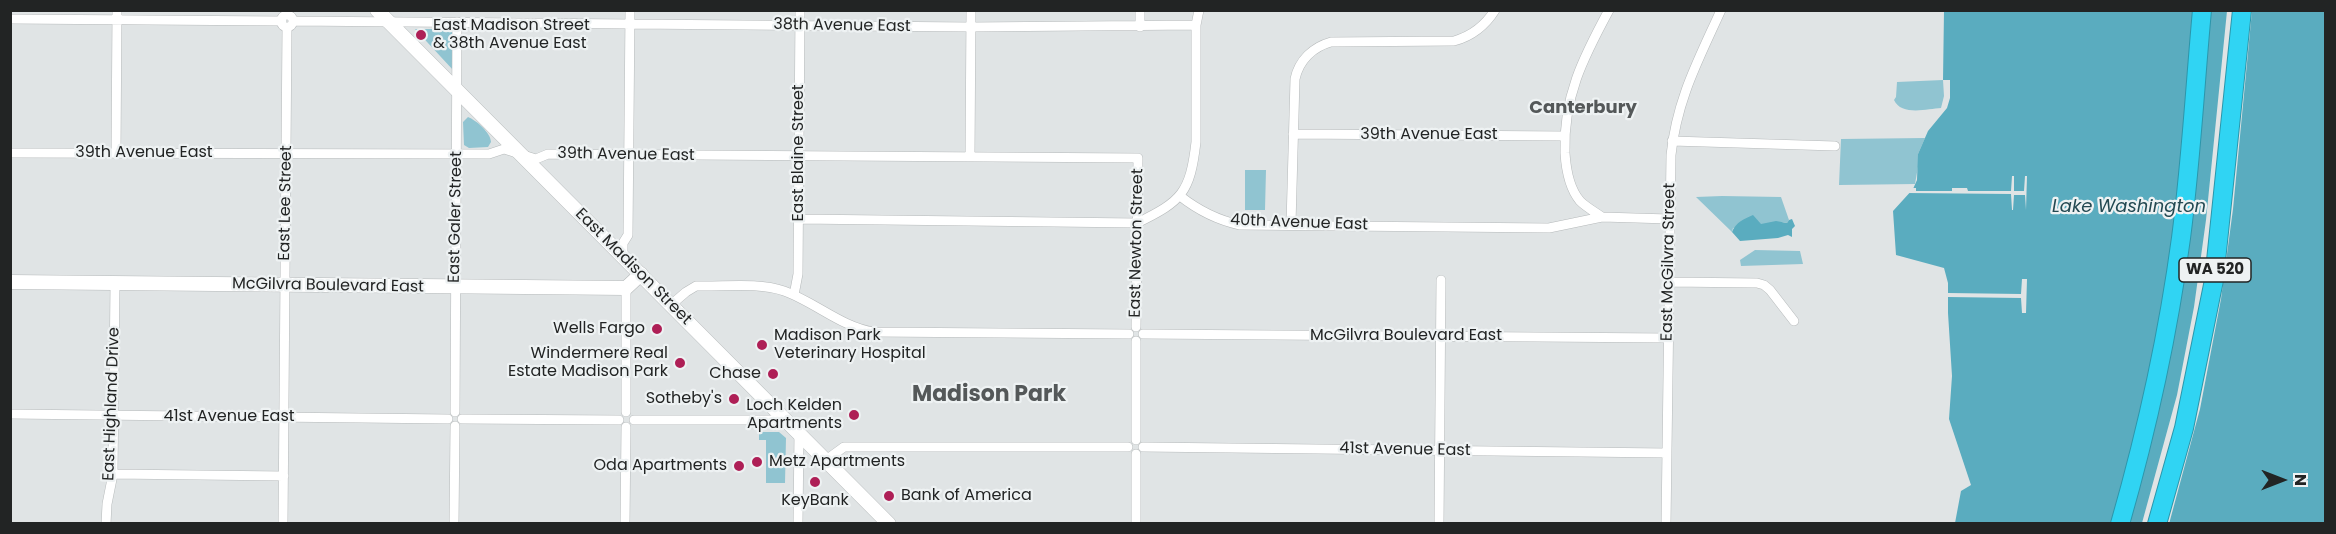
<!DOCTYPE html>
<html>
<head>
<meta charset="utf-8">
<style>
	body { margin:0 }
	#map { position:relative; width:2336px; height:534px; overflow:hidden; background:#e0e4e5; font-family:Poppins,sans-serif }
	canvas { display:block }
	.frame { position:absolute; inset:0; border:12px solid #222424; pointer-events:none }
	.north { position:absolute; left:2252px; top:450px; width:60px; height:60px; -webkit-text-stroke:4px #eef2f3; paint-order:stroke; rotate:90deg; font-size:16px; font-weight:700; line-height:24px; text-align:center; color:#222424 }
	.north::after { content:''; display:block; margin:auto; width:21px; height:27px; background:#222424; clip-path:polygon(50% 0,100% 100%,50% 72%,0 100%) }
</style>
</head>
<body>
<div id="map">
<canvas width="2336" height="534"></canvas>
<div class="frame"></div>
<div class="north">N</div>
</div>
<script>
const g = document.querySelector('canvas').getContext('2d');
g.lineJoin = 'round';
function fillPath(path, color) { g.fillStyle = color; g.fill(path, 'evenodd'); }
function trace(path, color, width, dash) { g.strokeStyle = color; g.lineWidth = width; g.lineCap = dash ? 'butt' : 'round'; g.setLineDash(dash || []); g.stroke(path); }
function label(font, color, halo, rows, align = 'center') {
  g.font = font + ' Poppins,sans-serif'; g.lineWidth = 4.5; g.setLineDash([]); g.textBaseline = 'middle'; g.strokeStyle = halo; g.fillStyle = color; for (const [text, x, y, turn = 0] of rows) {
    g.save(); g.translate(x, y); g.rotate((+turn || 0) * Math.PI / 180); g.textAlign = isNaN(turn) ? turn : align; if (halo) g.strokeText(text, 0, 0); g.fillText(text, 0, 0); g.restore();
  }
}
fillPath(new Path2D(`
	M 415,29 L 453,29 L 453,70 Z
	M 1943,80 L 1944,96 L 1941,108 C 1927,109 1901,116 1894,100 L 1896,97 L 1897,82 Z
	M 468,117 C 476,120 491,133 491,142 L 488,147 L 469,148 L 464,145 L 463,122 Z
	M 1925,138 L 1918,154 L 1919,161 L 1915,184 L 1839,185 L 1841,139 Z
	M 1245,170 L 1266,170 L 1265,210 L 1245,210 Z
	M 1722,196 L 1781,197 L 1789,220 L 1787,223 L 1783,222 L 1733,228 L 1732,232 L 1696,197 Z
	M 1755,250 L 1800,251 L 1803,264 L 1741,266 L 1740,260 Z
	M 759,432 L 779,432 L 786,438 L 785,483 L 766,483 L 766,440 L 759,440 Z`), '#90c4d1');
fillPath(new Path2D(`
	M 1944,11 L 2325,11 L 2325,523 L 1955,523 L 1961,491 L 1971,485 L 1949,419 L 1952,376 L 1948,313 L 1948,283 L 1944,268 L 1896,255 L 1893,211 L 1913,189 L 1917,180 L 1918,154 L 1928,131 L 1947,108 L 1950,98 L 1950,80 L 1943,80 Z
	M 1753,215 L 1761,224 L 1776,221 L 1787,223 L 1789,220 L 1792,219 L 1795,226 L 1792,229 L 1792,237 L 1788,235 L 1778,238 L 1740,241 L 1732,232 C 1736,222 1744,219 1753,215 Z`), '#5aacbf');
fillPath(new Path2D(`
	M 2227,11 L 2252,11 L 2233,209 L 2221,299 L 2200,409 L 2169,524 L 2142,523 L 2177,395 L 2194,307 L 2206,220 Z
	M 2012,176 L 2014,176 L 2014,191 L 2024,191 L 2025,176 L 2027,176 L 2026,210 L 2025,195 L 2014,195 L 2013,210 L 2012,210 L 2011,194 L 1907,193 L 1910,188 L 1916,188 L 1916,191 L 1952,191 L 1952,188 L 1967,188 L 1968,191 L 2011,191 Z
	M 2022,279 L 2027,279 L 2026,313 L 2022,313 L 2021,298 L 1948,297 L 1948,293 L 2021,294 Z`), '#e0e4e5');
const street = new Path2D(`
	M 1140,10 L 1140,27
	M281 21a6 6 0 1 1 12 0a6 6 0 1 1-12 0Z
	M 10,19 L 282,21
	M 293,21 L 971,27 L 1196,25 L 1199,10
	M 1293,134 L 1565,136
	M 1672,141 L 1835,146
	M 10,153 L 489,154 L 504,149 L 536,159 L 548,154 L 1138,158 L 1136,327
	M 116,154 L 117,10
	M 970,156 L 971,10
	M 1180,196 C 1199,211 1217,220 1240,225 L 1549,228 L 1602,217 L 1669,219
	M 1602,217 C 1595,212 1586,207 1580,201 C 1569,188 1566,169 1565,153 C 1563,97 1583,58 1609,10
	M 799,219 L 1137,223 C 1182,201 1190,193 1196,142 L 1196,25
	M 1291,224 L 1295,79 C 1299,60 1313,47 1331,42 L 1454,41 C 1472,36 1485,26 1495,10
	M 623,256 L 623,243 L 628,235 L 630,10
	M 1669,282 L 1757,283 L 1764,285 L 1770,290 L 1794,321
	M 626,288 L 626,412
	M 794,295 L 798,274 L 800,10
	M 672,304 L 686,292 L 696,286 C 724,287 757,282 784,291 C 815,302 841,327 874,332 L 1129,334
	M 1143,334 L 1668,338
	M 455,412 L 457,22
	M 10,414 L 448,419
	M 462,419 L 619,420
	M 634,420 L 786,420
	M 1136,440 L 1136,341
	M 1143,447 L 1667,453
	M 1136,454 L 1136,524
	M 826,460 L 844,447 L 1128,447
	M 113,474 L 284,476
	M 106,524 L 107,504 L 113,474 L 115,283
	M 283,524 L 287,27
	M 454,524 L 455,426
	M 625,524 L 626,427
	M 798,524 L 799,432
	M 1439,524 L 1441,280
	M 1666,524 L 1671,155 C 1677,99 1698,61 1721,10`);
const secondary = new Path2D(`
	M 377,10 L 889,524
	M 10,282 L 626,288 L 641,274`);
const highway = new Path2D(`
	M 2120,524 C 2147,430 2168,335 2181,238 C 2191,162 2195,86 2202,10
	M 2157,524 L 2184,428 L 2214,280 L 2242,10`);
trace(street, '#b5b9ba', 10);
trace(secondary, '#b5b9ba', 15);
trace(highway, '#2b96ab', 20);
trace(street, '#fff', 9);
trace(secondary, '#fff', 14);
trace(highway, '#30d4f3', 18);
for (const [x, y, r, color] of [
	[421,35,6,"#ae1f56"],
	[657,329,6,"#ae1f56"],
	[762,345,6,"#ae1f56"],
	[680,363,6,"#ae1f56"],
	[773,374,6,"#ae1f56"],
	[734,399,6,"#ae1f56"],
	[854,415,6,"#ae1f56"],
	[757,462,6,"#ae1f56"],
	[739,466,6,"#ae1f56"],
	[815,482,6,"#ae1f56"],
	[889,496,6,"#ae1f56"]
]) { const dot = new Path2D(); dot.arc(x, y, r, 0, 2 * Math.PI); g.fillStyle = color; g.fill(dot); trace(dot, '#eef2f3', 2); }
for (const [x, y, w] of [
	[2215,270,72]
]) { const box = new Path2D(); box.roundRect(x - w / 2, y - 12, w, 24, 4.5); g.fillStyle = '#eef2f3'; g.fill(box); trace(box, '#222424', 1.5); }
label('bold 15px', '#222424', null, [
	["WA 520",2215,270]
]);
label('16px', '#222424', '#eef2f3', [
	["East Madison Street",433,26,"left"],
	["& 38th Avenue East",433,44,"left"],
	["Wells Fargo",645,329],
	["Madison Park",774,336,"left"],
	["Veterinary Hospital",774,354,"left"],
	["Windermere Real",668,354],
	["Estate Madison Park",668,372],
	["Chase",761,374],
	["Sotheby's",722,399],
	["Loch Kelden",842,406],
	["Apartments",842,424],
	["Metz Apartments",769,462,"left"],
	["Oda Apartments",727,466],
	["Bank of America",901,496,"left"],
	["KeyBank",815,501,"center"]
], 'right');
label('16px', '#222424', '#eef2f3', [
	["38th Avenue East",842,26,1],
	["39th Avenue East",1429,135],
	["39th Avenue East",144,153],
	["East Blaine Street",799,153,-90],
	["39th Avenue East",626,155,1],
	["East Lee Street",286,203,-89],
	["East Galer Street",456,217,-89],
	["40th Avenue East",1299,223,2],
	["East Newton Street",1137,243,-89],
	["East McGilvra Street",1669,262,-89],
	["East Madison Street",633,267,45],
	["McGilvra Boulevard East",328,286,1],
	["McGilvra Boulevard East",1406,336],
	["East Highland Drive",112,404,-88],
	["41st Avenue East",229,417],
	["41st Avenue East",1405,450,1]
]);
label('bold 18px', '#545859', '#eef2f3', [
	["Canterbury",1583,108]
]);
label('italic 18px', '#234952', '#eef2f3', [
	["Lake Washington",2129,207]
]);
label('bold 22px', '#545859', '#eef2f3', [
	["Madison Park",989,395]
]);
</script>
</body>
</html>
